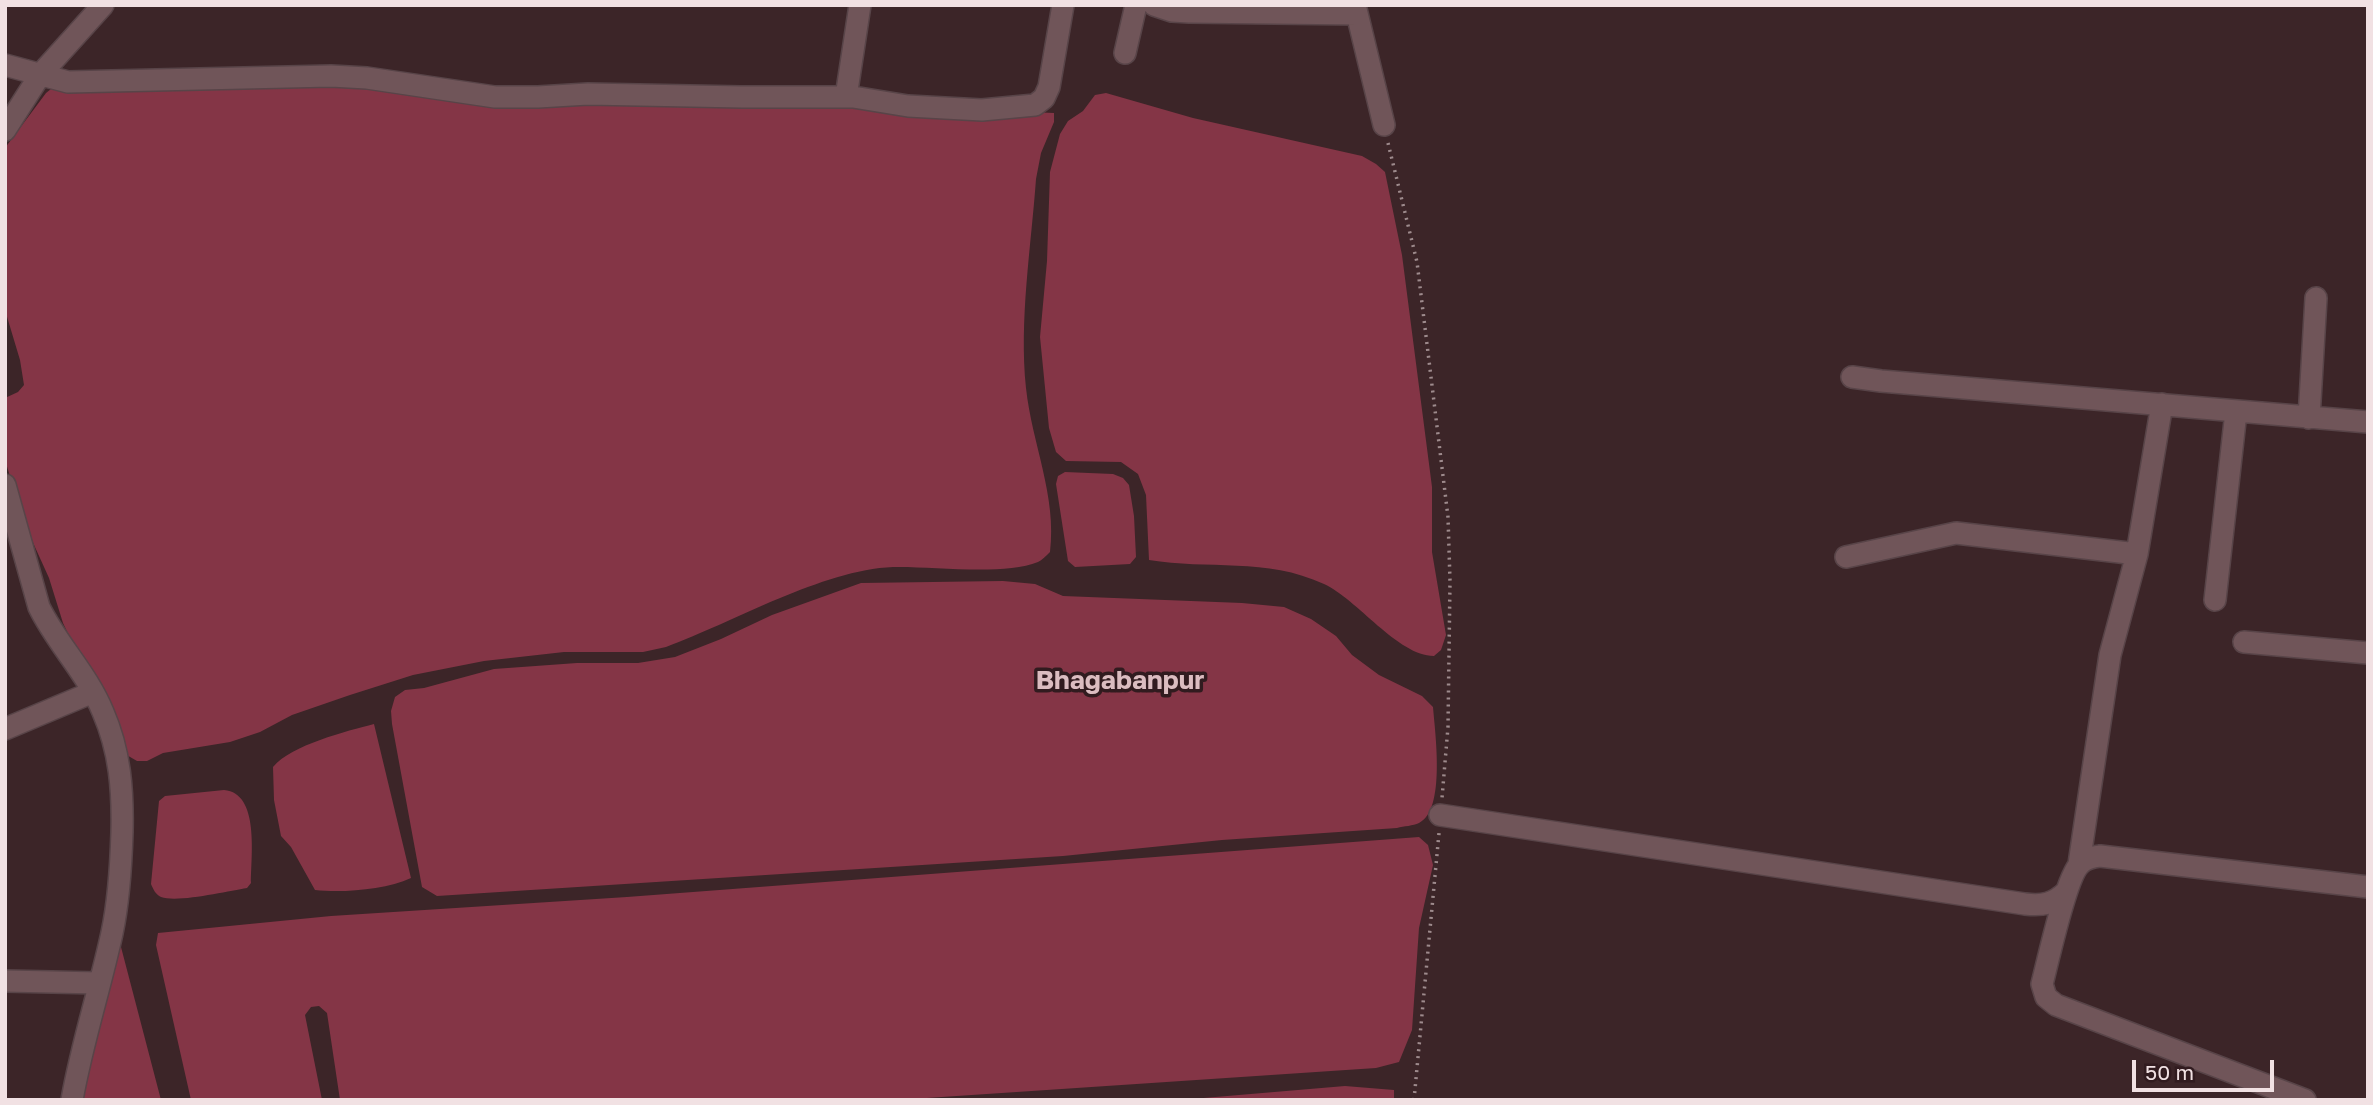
<!DOCTYPE html>
<html>
<head>
<meta charset="utf-8">
<style>
	body { margin:0 }
	#map { position:relative; width:2373px; height:1105px; overflow:hidden; background:#3c2528; font-family:"Golos Text",sans-serif }
	canvas { display:block }
	.frame { position:absolute; inset:0; border:7px solid #f1e1e3; pointer-events:none }
	.scale { position:absolute; left:2132px; top:1060px; width:142px; height:32px; box-sizing:border-box; border:4px solid #f1e1e3; border-top:0; padding-left:9px; font-size:21px; line-height:24px; white-space:nowrap; color:#f1e1e3; -webkit-text-stroke:5px #311b1f; paint-order:stroke }
</style>
</head>
<body>
<div id="map">
<canvas width="2373" height="1105"></canvas>
<div class="frame"></div>
<div class="scale">50 m</div>
</div>
<script>
const g = document.querySelector('canvas').getContext('2d');
g.lineJoin = 'round';
function fillPath(path, color) { g.fillStyle = color; g.fill(path, 'evenodd'); }
function trace(path, color, width, dash) { g.strokeStyle = color; g.lineWidth = width; g.lineCap = dash ? 'butt' : 'round'; g.setLineDash(dash || []); g.stroke(path); }
function label(font, color, halo, rows, align = 'center') {
  g.font = font + ' "Golos Text",sans-serif'; g.lineWidth = 7; g.setLineDash([]); g.textBaseline = 'middle'; g.strokeStyle = halo; g.fillStyle = color; for (const [text, x, y, turn = 0] of rows) {
    g.save(); g.translate(x, y); g.rotate((+turn || 0) * Math.PI / 180); g.textAlign = isNaN(turn) ? turn : align; if (halo) g.strokeText(text, 0, 0); g.fillText(text, 0, 0); g.restore();
  }
}
fillPath(new Path2D(`
	M 311,82 L 1054,113 L 1054,122 L 1041,153 L 1036,179 C 1031,248 1019,320 1026,388 C 1032,444 1057,496 1050,552 C 1046,556 1042,560 1038,562 C 1003,576 932,566 893,567 C 822,570 734,622 666,647 L 643,652 L 564,652 L 484,661 L 413,675 L 350,695 L 292,715 L 260,732 L 230,742 L 163,753 L 147,761 L 137,761 L 125,754 L 63,623 L 49,578 L 25,525 L 5,460 L 5,398 L 18,392 L 24,385 L 20,360 L 5,310 L 5,148 L 46,93 L 56,85 Z
	M 1106,93 L 1193,118 L 1362,156 L 1376,164 L 1385,172 L 1402,255 L 1432,487 L 1432,552 L 1446,635 L 1441,650 L 1434,656 C 1398,656 1357,599 1324,584 C 1266,557 1208,570 1149,560 L 1146,495 L 1138,474 L 1121,462 L 1066,461 L 1056,452 L 1049,428 L 1040,337 L 1047,261 L 1050,172 L 1060,134 L 1068,121 L 1083,111 L 1095,95 Z
	M 1065,472 L 1113,474 L 1123,478 L 1129,485 L 1134,516 L 1136,557 L 1130,564 L 1075,567 L 1068,561 L 1056,484 L 1058,476 Z
	M 1003,581 L 1035,584 L 1063,596 L 1242,603 L 1284,607 L 1311,619 L 1336,636 L 1352,655 L 1379,675 L 1422,696 L 1433,707 C 1435,732 1446,810 1419,823 C 1413,826 1404,826 1397,828 L 1222,840 L 1063,856 L 437,896 L 422,887 L 392,724 L 391,711 L 395,697 L 405,690 L 424,688 L 494,669 L 577,663 L 638,663 L 675,657 L 721,639 L 772,615 L 861,583 Z
	M 374,724 L 411,878 C 385,890 342,893 315,890 L 291,847 L 281,836 L 274,800 L 273,767 C 291,745 347,731 374,724 Z
	M 224,790 C 260,793 251,856 251,883 L 247,888 C 228,891 178,903 161,897 C 156,895 153,889 151,884 L 159,801 L 165,796 Z
	M 1419,837 L 1428,845 L 1433,865 L 1419,928 L 1412,1030 L 1399,1062 L 1376,1068 L 897,1100 L 340,1100 L 327,1013 L 319,1006 L 311,1007 L 305,1015 L 322,1100 L 191,1100 L 156,945 L 158,933 L 331,916 L 627,897 Z
	M 119,940 L 121,947 L 161,1100 L 79,1100 Z
	M 1345,1086 L 1394,1090 L 1394,1100 L 1180,1100 Z`), '#843546');
const street = new Path2D(`
	M 1154,5 L 1172,11 L 1189,12 L 1357,14
	M 1355,5 L 1384,125
	M 1125,53 L 1136,5
	M 5,65 L 68,82 L 331,76 L 367,78 L 495,97 L 538,97 L 588,94 L 742,97 L 853,97 L 908,106 L 982,110 L 1035,105 L 1044,98 L 1049,87 L 1063,5
	M 846,97 L 860,5
	M 5,130 L 40,75 L 103,5
	M 1852,377 L 1881,381 L 2368,422
	M 2309,418 L 2316,298
	M 5,485 L 39,607 C 57,644 87,673 103,712 C 120,751 123,790 122,832 C 121,866 119,900 112,933 C 100,989 82,1043 72,1100
	M 1846,557 L 1956,533 L 2137,554
	M 2215,600 L 2236,412
	M 2244,642 L 2368,653
	M 5,729 L 93,692
	M 1440,815 L 2025,904 C 2043,906 2053,904 2066,892
	M 2079,864 L 2110,655 L 2137,554 L 2162,404
	M 5,981 L 99,983
	M 2305,1100 L 2056,1005 L 2046,997 L 2042,984 C 2048,961 2066,877 2080,864 C 2085,858 2093,857 2100,856 L 2368,887`);
trace(street, '#584448', 24);
trace(new Path2D(`
	M 1388,143 L 1417,262 L 1448,517 L 1450,581 L 1448,727 L 1442,798
	M 1414,1100 L 1439,833`), '#9e8b8d', 3.5, [2, 5]);
trace(street, '#705559', 21);
label('bold 26px', '#dbbcc0', '#311b1f', [
	["Bhagabanpur",1120,681]
]);
</script>
</body>
</html>
